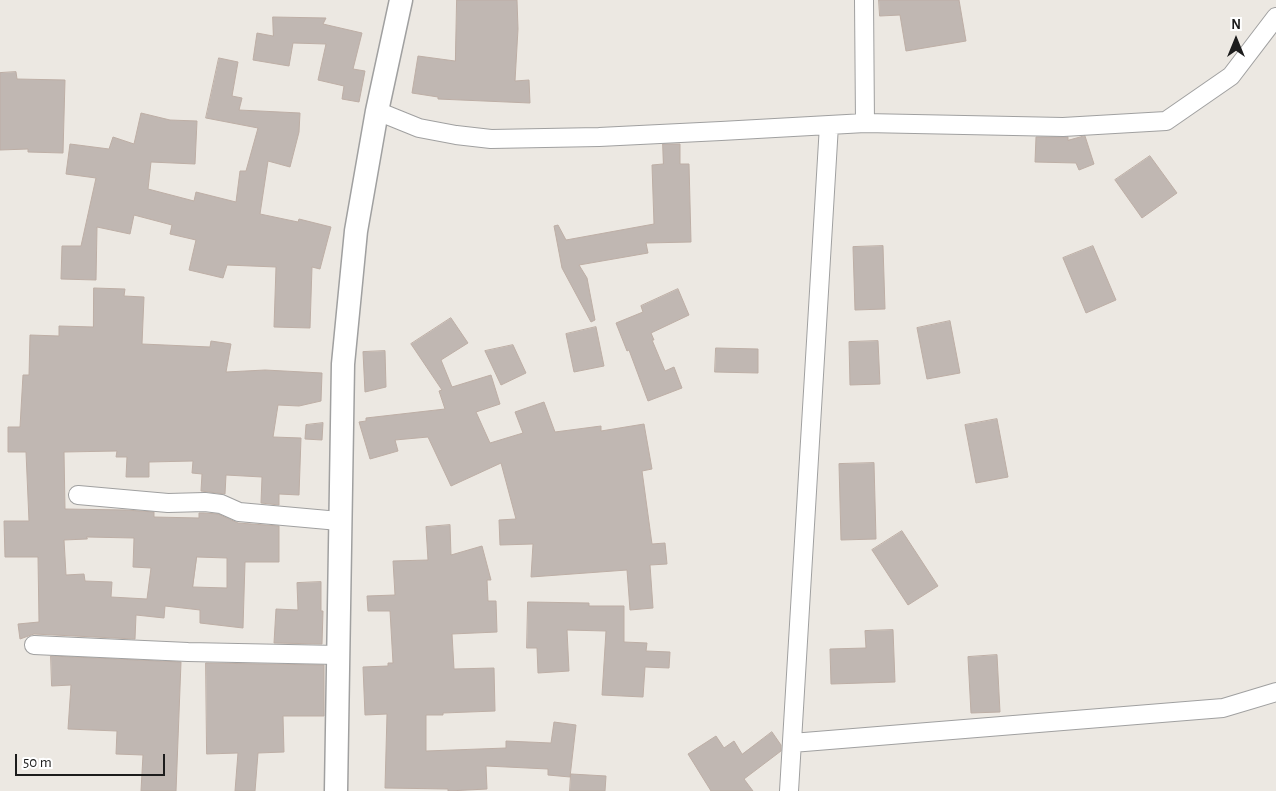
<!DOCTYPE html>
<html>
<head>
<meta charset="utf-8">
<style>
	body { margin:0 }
	#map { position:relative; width:1276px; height:791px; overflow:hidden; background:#ece8e2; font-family:"Alegreya Sans",sans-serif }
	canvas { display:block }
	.north { position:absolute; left:1211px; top:15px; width:50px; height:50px; -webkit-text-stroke:4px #fff; paint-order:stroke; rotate:0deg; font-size:14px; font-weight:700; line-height:20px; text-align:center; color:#1c1c1c }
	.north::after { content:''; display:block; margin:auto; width:18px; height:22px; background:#1c1c1c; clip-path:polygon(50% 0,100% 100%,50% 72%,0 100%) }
	.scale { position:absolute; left:15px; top:754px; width:150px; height:22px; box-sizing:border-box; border:2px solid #1c1c1c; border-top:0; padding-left:6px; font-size:15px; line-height:18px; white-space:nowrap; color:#1c1c1c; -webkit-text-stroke:4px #fff; paint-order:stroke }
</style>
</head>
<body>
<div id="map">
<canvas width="1276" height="791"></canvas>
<div class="north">N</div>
<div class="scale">50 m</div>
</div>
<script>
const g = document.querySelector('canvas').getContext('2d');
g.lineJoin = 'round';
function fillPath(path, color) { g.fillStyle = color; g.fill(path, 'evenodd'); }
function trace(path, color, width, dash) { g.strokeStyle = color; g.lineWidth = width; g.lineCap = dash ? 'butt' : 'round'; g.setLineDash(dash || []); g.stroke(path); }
const building = new Path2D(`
	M 457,0 L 517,0 L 518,29 L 515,81 L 529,80 L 530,103 L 438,99 L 438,97 L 412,93 L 418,56 L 455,61 Z
	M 879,0 L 959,0 L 966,41 L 906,51 L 900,15 L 880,16 Z
	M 273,17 L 326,18 L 323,24 L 362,33 L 353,69 L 365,71 L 359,102 L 342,99 L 344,86 L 318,80 L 326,44 L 293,43 L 289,66 L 253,60 L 257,33 L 273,36 Z
	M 219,58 L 238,62 L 232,96 L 242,98 L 239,110 L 300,113 L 299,132 L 290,167 L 268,161 L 260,214 L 298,222 L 299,219 L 331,227 L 320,269 L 312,267 L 310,328 L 274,327 L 276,267 L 227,265 L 223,278 L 189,270 L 196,240 L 170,234 L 172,225 L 134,215 L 130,234 L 97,227 L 96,280 L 61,279 L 62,246 L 81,246 L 96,178 L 66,174 L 70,144 L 109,149 L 113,137 L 134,144 L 141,113 L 170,120 L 197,121 L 195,164 L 151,162 L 148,189 L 194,201 L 196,192 L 236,202 L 240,171 L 246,171 L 258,128 L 206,118 Z
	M 16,72 L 17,79 L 65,80 L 63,153 L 28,152 L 28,149 L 0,150 L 0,73 Z
	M 1085,136 L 1094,164 L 1079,170 L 1076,163 L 1035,162 L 1036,137 L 1068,137 L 1068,140 Z
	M 663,144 L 680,144 L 680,164 L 689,164 L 691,242 L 646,243 L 648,253 L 579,265 L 587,278 L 595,320 L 591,322 L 562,268 L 554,226 L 558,225 L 566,240 L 654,224 L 652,165 L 663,164 Z
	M 1150,156 L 1177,193 L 1142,218 L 1115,180 Z
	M 883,246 L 885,309 L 855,310 L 853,247 Z
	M 1093,246 L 1116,300 L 1086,313 L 1063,258 Z
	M 94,288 L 125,289 L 124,296 L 144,297 L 142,344 L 210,347 L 211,341 L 231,344 L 226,372 L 265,370 L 322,373 L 321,401 L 299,406 L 278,405 L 273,437 L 301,438 L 299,495 L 279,494 L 279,505 L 261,503 L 262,477 L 226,475 L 225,494 L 201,491 L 202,474 L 192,473 L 193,461 L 149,462 L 149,477 L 126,477 L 127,457 L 116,457 L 117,451 L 64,452 L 65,509 L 126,510 L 154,512 L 154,517 L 199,518 L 199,513 L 204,513 L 218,514 L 238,523 L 279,526 L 279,562 L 245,562 L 243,628 L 200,623 L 200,610 L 165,606 L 164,618 L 136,615 L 135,639 L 34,634 L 20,639 L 18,624 L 39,622 L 38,557 L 5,557 L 4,521 L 29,521 L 26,452 L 8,452 L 8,427 L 20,427 L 23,375 L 29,375 L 30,335 L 59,336 L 59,326 L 93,327 ZM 87,537 L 134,538 L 133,567 L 151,568 L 147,599 L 111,597 L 112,582 L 85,581 L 84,574 L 66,575 L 64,540 L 87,539 ZM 197,557 L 227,558 L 227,588 L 193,587 Z
	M 678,289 L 689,315 L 651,333 L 654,340 L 652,340 L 665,371 L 674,367 L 682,388 L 648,401 L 629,350 L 627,351 L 616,323 L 643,312 L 641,306 Z
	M 451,318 L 468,343 L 441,360 L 452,387 L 491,375 L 500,404 L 476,412 L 490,443 L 523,433 L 515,412 L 544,402 L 555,432 L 601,426 L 601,431 L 644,424 L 652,469 L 642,471 L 652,544 L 665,543 L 667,564 L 650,565 L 653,608 L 630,610 L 627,570 L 531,577 L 533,544 L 500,545 L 499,520 L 516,519 L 501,463 L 451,486 L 428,437 L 395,440 L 398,451 L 370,459 L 359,422 L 366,421 L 366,418 L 445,409 L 439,391 L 442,390 L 411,344 Z
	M 950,321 L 960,373 L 927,379 L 917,328 Z
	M 596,327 L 604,366 L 574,372 L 566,334 Z
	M 878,341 L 880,384 L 850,385 L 849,342 Z
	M 513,345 L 526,373 L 501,385 L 485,351 Z
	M 716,348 L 758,349 L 758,373 L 715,372 Z
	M 385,351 L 386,387 L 365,392 L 363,352 Z
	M 997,419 L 1008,477 L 976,483 L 965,425 Z
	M 323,423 L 322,440 L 305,439 L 306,425 Z
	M 874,463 L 876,539 L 841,540 L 839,464 Z
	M 450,525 L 451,555 L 482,546 L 491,580 L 487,580 L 488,601 L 496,601 L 497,632 L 452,634 L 454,669 L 494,668 L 495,711 L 443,713 L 443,715 L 426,715 L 426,751 L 506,748 L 506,741 L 551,743 L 554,722 L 576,725 L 570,777 L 548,775 L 548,769 L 486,766 L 487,789 L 448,791 L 448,789 L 385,788 L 387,714 L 365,715 L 363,667 L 388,666 L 388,663 L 393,663 L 390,611 L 368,611 L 367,596 L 395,595 L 393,561 L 428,560 L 426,527 Z
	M 902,531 L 938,586 L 908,605 L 872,550 Z
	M 321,582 L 321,611 L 323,611 L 322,644 L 274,643 L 276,609 L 298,610 L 297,583 Z
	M 528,602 L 589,603 L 589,606 L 624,606 L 624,642 L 647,643 L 646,651 L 670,652 L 669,668 L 645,667 L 643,697 L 602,695 L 606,631 L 567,630 L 569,671 L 538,673 L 537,648 L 527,648 Z
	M 893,630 L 895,682 L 831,684 L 830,649 L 866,648 L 865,631 Z
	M 997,655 L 1000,712 L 971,713 L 968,657 Z
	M 51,656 L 181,662 L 176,791 L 141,791 L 143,755 L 116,754 L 117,731 L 68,729 L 71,685 L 52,686 Z
	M 206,663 L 324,665 L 324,716 L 283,716 L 284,752 L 258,753 L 255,791 L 235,791 L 238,753 L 207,754 Z
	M 772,732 L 781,745 L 781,751 L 744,779 L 753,791 L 711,791 L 688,754 L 716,736 L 724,748 L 734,741 L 742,754 Z
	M 571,774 L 606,776 L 605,791 L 570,791 Z`);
fillPath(building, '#c0b7b2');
trace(building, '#bdaea5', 1);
const minor = new Path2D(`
	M 864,0 L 865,123
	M 377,111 L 419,128 L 456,135 L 491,139 L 599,137 L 721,131 L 865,123 L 1063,127 L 1166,121 L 1231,76 L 1276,17
	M 78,495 L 168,503 L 205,502 L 221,504 L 239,512 L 339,521
	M 34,645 L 188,652 L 338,655
	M 792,743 L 1223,708 L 1276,692
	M 789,791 L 829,125`);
const tertiary = new Path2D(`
	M 336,791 L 343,364 L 356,231 L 377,111 L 401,0`);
trace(minor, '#a0a0a0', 20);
trace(tertiary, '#a0a0a0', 25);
trace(minor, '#fff', 18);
trace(tertiary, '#fff', 22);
</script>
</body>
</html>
